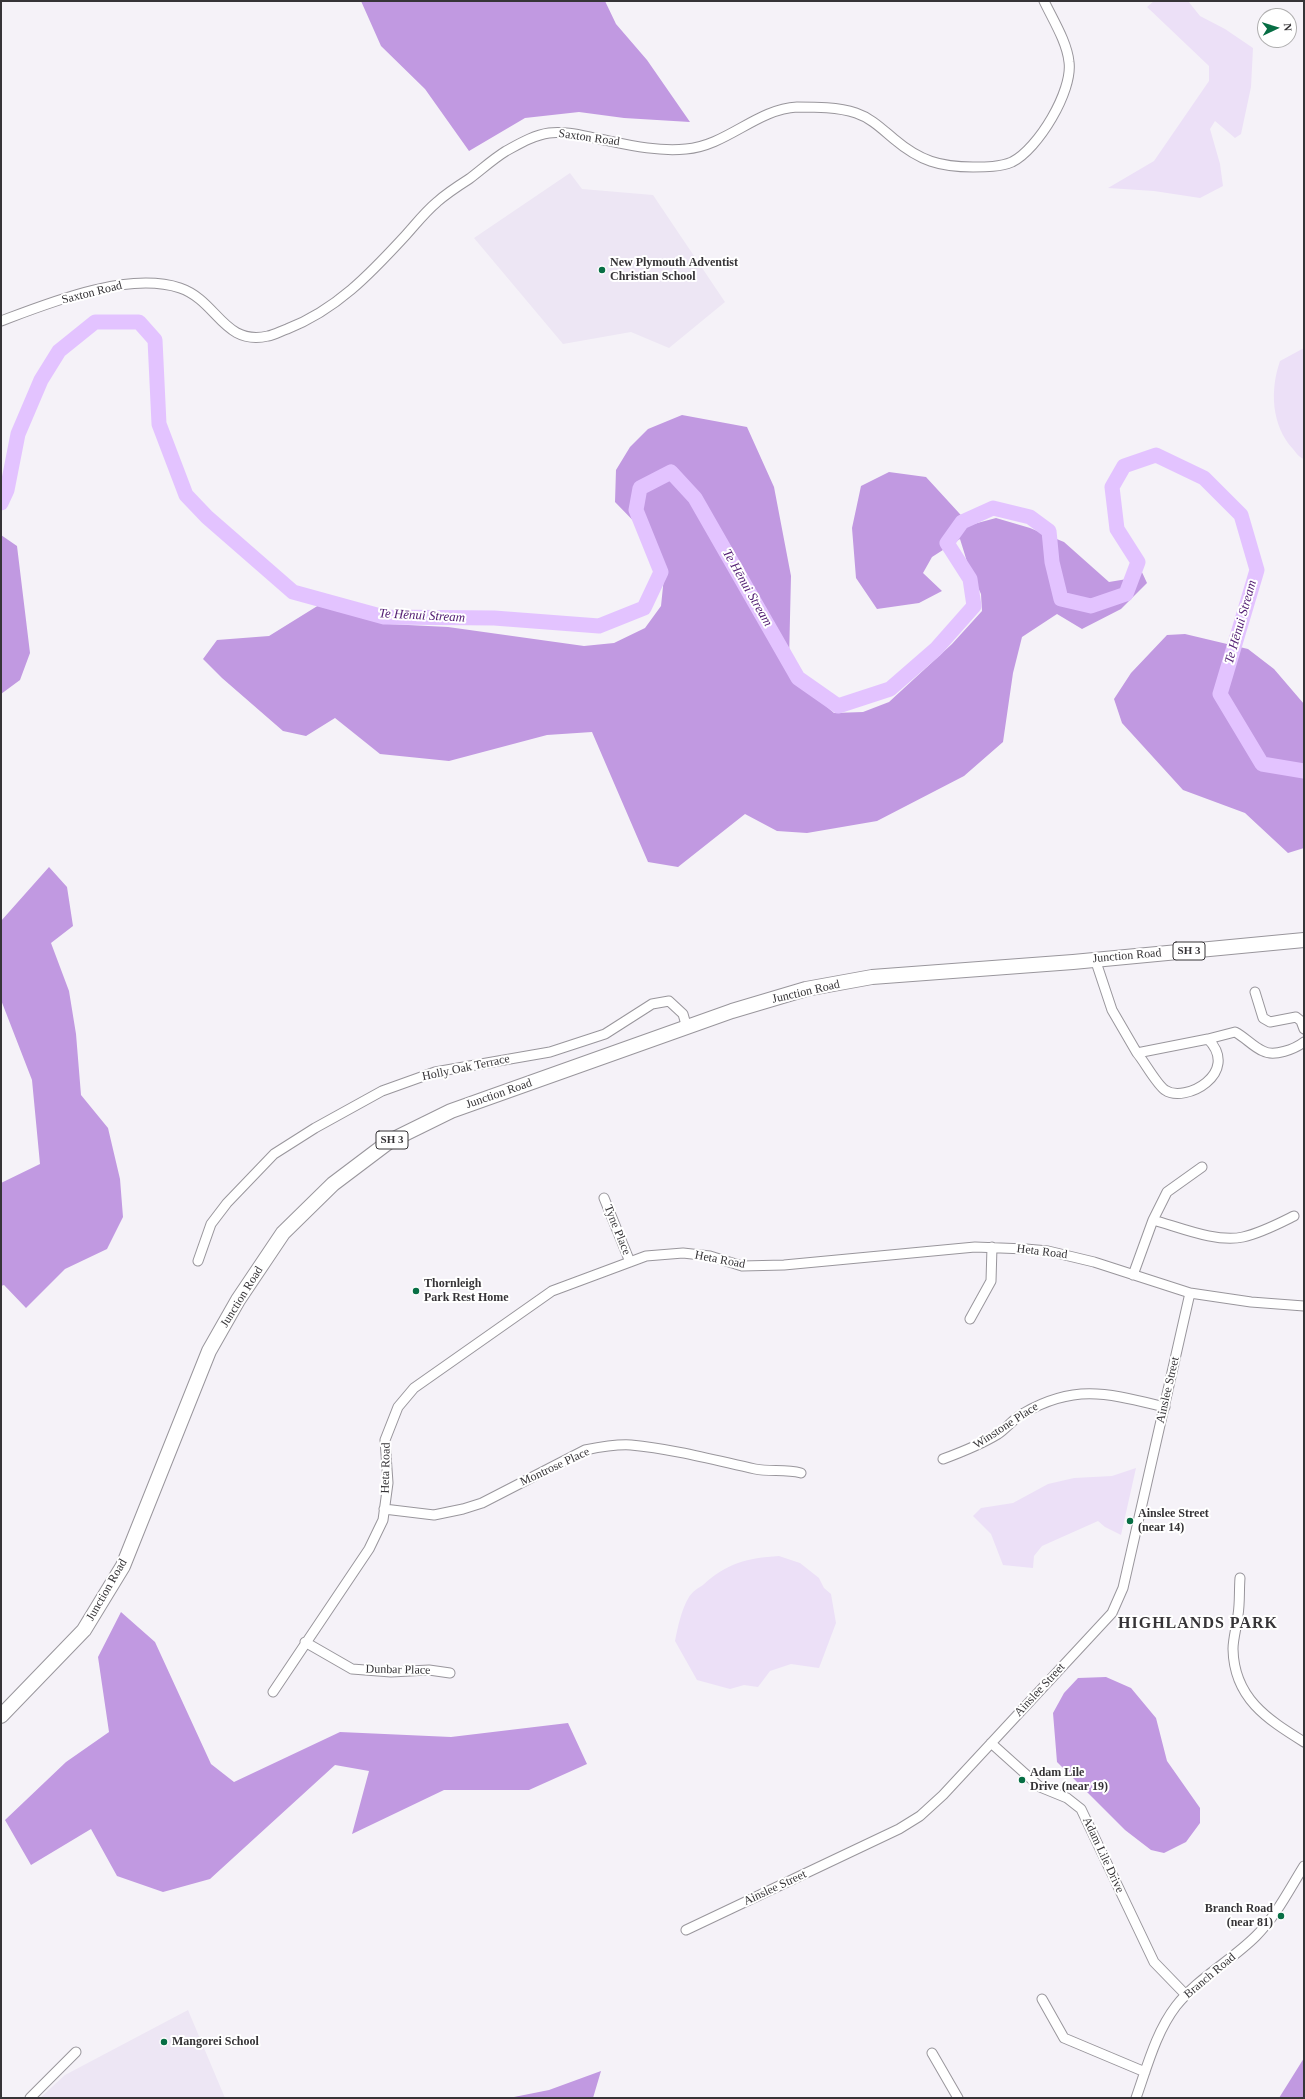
<!DOCTYPE html>
<html>
<head>
<meta charset="utf-8">
<style>
	body { margin:0 }
	#map { position:relative; width:1305px; height:2099px; overflow:hidden; background:#f5f2f8; font-family:"Times New Roman",serif }
	canvas { display:block }
	.frame { position:absolute; inset:0; border:2px solid #363437; pointer-events:none }
	.north { position:absolute; left:1257px; top:8px; width:40px; height:40px; box-sizing:border-box; background:#fff; border:1px solid #afaeaf; border-radius:50%; rotate:86deg; font-size:11px; font-weight:700; line-height:16px; text-align:center; color:#363437 }
	.north::after { content:''; display:block; margin:auto; width:14px; height:18px; background:#076e44; clip-path:polygon(50% 0,100% 100%,50% 72%,0 100%) }
</style>
</head>
<body>
<div id="map">
<canvas width="1305" height="2099"></canvas>
<div class="frame"></div>
<div class="north">N</div>
</div>
<script>
const g = document.querySelector('canvas').getContext('2d');
g.lineJoin = 'round';
function fillPath(path, color) { g.fillStyle = color; g.fill(path, 'evenodd'); }
function trace(path, color, width, dash) { g.strokeStyle = color; g.lineWidth = width; g.lineCap = dash ? 'butt' : 'round'; g.setLineDash(dash || []); g.stroke(path); }
function label(font, color, halo, rows, align = 'center') {
  g.font = font + ' "Times New Roman",serif'; g.lineWidth = 4; g.setLineDash([]); g.textBaseline = 'middle'; g.strokeStyle = halo; g.fillStyle = color; for (const [text, x, y, turn = 0] of rows) {
    g.save(); g.translate(x, y); g.rotate((+turn || 0) * Math.PI / 180); g.textAlign = isNaN(turn) ? turn : align; if (halo) g.strokeText(text, 0, 0); g.fillText(text, 0, 0); g.restore();
  }
}
fillPath(new Path2D(`
	M 570,173 L 582,189 L 653,195 L 725,302 L 669,348 L 631,332 L 563,344 L 474,238 Z
	M 188,2010 L 225,2098 L 40,2098 L 65,2075 Z`), '#ede6f4');
fillPath(new Path2D(`
	M 1154,1 L 1188,1 L 1200,16 L 1225,29 L 1253,48 L 1251,87 L 1241,134 L 1235,138 L 1215,121 L 1210,129 L 1220,164 L 1223,186 L 1200,198 L 1154,191 L 1108,188 L 1154,161 L 1209,81 L 1209,66 L 1147,7 Z
	M 1304,348 L 1304,459 C 1300,458 1296,453 1293,449 C 1271,425 1270,390 1280,361 Z
	M 1136,1468 L 1121,1535 L 1105,1527 L 1098,1521 L 1042,1546 L 1034,1556 L 1033,1568 L 1003,1565 L 991,1534 L 973,1516 L 981,1508 L 1013,1503 L 1048,1484 L 1074,1478 L 1112,1476 Z
	M 779,1556 L 800,1563 L 819,1578 L 824,1588 L 831,1594 L 836,1623 L 819,1668 L 791,1664 L 770,1671 L 758,1687 L 744,1685 L 730,1689 L 697,1680 L 675,1641 C 678,1627 681,1610 689,1597 C 692,1592 698,1588 703,1585 C 727,1563 747,1558 779,1556 Z`), '#ece0f7');
fillPath(new Path2D(`
	M 361,1 L 605,1 L 616,24 L 647,60 L 690,122 L 624,118 L 579,112 L 525,118 L 469,151 L 425,89 L 381,46 Z
	M 682,415 L 747,427 L 774,487 L 791,576 L 789,659 L 810,692 L 834,713 L 863,712 L 889,702 L 952,644 L 982,611 L 981,594 L 969,568 L 960,539 L 932,557 L 923,573 L 942,591 L 919,603 L 877,609 L 856,578 L 852,528 L 861,486 L 889,472 L 926,477 L 970,525 L 996,518 L 1030,528 L 1064,542 L 1109,582 L 1127,579 L 1134,555 L 1147,583 L 1121,609 L 1082,629 L 1057,614 L 1022,637 L 1013,673 L 1003,742 L 964,776 L 877,821 L 807,833 L 777,831 L 745,814 L 678,867 L 648,862 L 592,732 L 547,735 L 449,761 L 380,754 L 335,718 L 306,736 L 283,731 L 222,678 L 203,659 L 217,640 L 269,636 L 319,605 L 388,624 L 448,627 L 584,646 L 614,643 L 645,628 L 661,606 L 664,577 L 650,538 L 615,502 L 616,470 L 630,447 L 648,429 Z
	M 1,535 L 17,546 L 30,653 L 20,680 L 1,694 Z
	M 1185,634 L 1248,649 L 1274,669 L 1304,704 L 1304,848 L 1288,853 L 1245,813 L 1183,790 L 1122,723 L 1114,699 L 1131,673 L 1167,635 Z
	M 49,867 L 67,887 L 73,926 L 51,943 L 69,991 L 76,1034 L 81,1095 L 108,1128 L 120,1179 L 123,1217 L 107,1249 L 65,1269 L 26,1308 L 4,1285 L 1,1286 L 1,1183 L 40,1164 L 32,1080 L 1,1000 L 1,921 Z
	M 121,1612 L 155,1642 L 211,1764 L 234,1782 L 340,1732 L 451,1737 L 568,1723 L 587,1764 L 529,1790 L 444,1790 L 352,1834 L 369,1771 L 335,1765 L 210,1879 L 163,1892 L 117,1876 L 91,1829 L 31,1865 L 5,1820 L 66,1762 L 109,1732 L 98,1657 Z
	M 1106,1677 L 1131,1688 L 1156,1718 L 1167,1761 L 1200,1808 L 1200,1823 L 1186,1842 L 1164,1853 L 1151,1850 L 1125,1830 L 1057,1762 L 1053,1713 L 1064,1693 L 1078,1678 Z
	M 1304,2058 L 1304,2098 L 1279,2098 Z
	M 601,2071 L 593,2098 L 509,2098 L 549,2090 Z`), '#c199e1');
trace(new Path2D(`
	M 1,503 L 7,490 L 18,434 L 41,380 L 59,351 L 95,322 L 139,322 L 155,340 L 159,424 L 186,495 L 207,517 L 293,592 L 384,617 L 494,618 L 599,626 L 644,608 L 661,572 L 636,510 L 640,488 L 671,472 L 695,498 L 798,678 L 838,706 L 890,689 L 936,649 L 974,606 L 970,579 L 947,543 L 962,522 L 993,508 L 1030,517 L 1049,531 L 1052,562 L 1061,599 L 1091,606 L 1126,594 L 1138,562 L 1117,529 L 1112,487 L 1124,466 L 1156,455 L 1204,478 L 1241,515 L 1257,570 L 1220,694 L 1262,764 L 1304,771`), '#e3c3ff', 15);
const minor = new Path2D(`
	M 1,321 C 51,302 128,271 180,288 C 218,301 223,346 268,336 C 274,335 281,331 287,329 C 336,310 370,274 405,236 C 415,225 425,212 437,202 C 447,193 458,186 469,179 C 481,170 493,159 506,151 C 519,144 534,135 549,133 C 564,131 580,135 595,138 C 625,144 655,152 686,149 C 726,146 757,109 797,107 C 816,107 838,107 856,113 C 871,118 882,129 894,139 C 920,161 940,167 973,167 C 986,167 1000,167 1012,162 C 1038,149 1073,91 1069,62 C 1067,42 1053,20 1044,1
	M 1095,959 L 1112,1010 L 1137,1053 L 1208,1039 L 1235,1032 C 1245,1037 1253,1047 1263,1051 C 1274,1057 1295,1049 1304,1042
	M 1255,992 L 1263,1018 L 1270,1022 L 1296,1017 L 1301,1021 L 1304,1029
	M 1137,1053 C 1144,1061 1157,1085 1165,1090 C 1185,1104 1241,1073 1208,1039
	M 604,1198 L 630,1262
	M 1153,1220 C 1179,1227 1216,1243 1243,1237 C 1261,1233 1278,1224 1294,1216
	M 198,1261 L 211,1224 L 227,1203 L 274,1154 L 315,1128 L 382,1091 L 435,1072 L 550,1052 L 605,1034 L 652,1004 L 669,1001 L 683,1014 L 687,1028
	M 1133,1275 L 1153,1220 L 1167,1192 L 1202,1167
	M 970,1319 L 991,1281 L 992,1247
	M 943,1459 C 962,1452 980,1445 998,1434 C 1007,1428 1014,1418 1024,1413 C 1076,1383 1110,1394 1165,1407
	M 384,1509 L 434,1515 L 463,1509 L 482,1503 L 585,1450 C 600,1447 616,1444 631,1445 C 673,1449 714,1460 755,1469 C 770,1472 785,1469 801,1473
	M 1240,1578 C 1239,1591 1240,1603 1238,1615 C 1237,1626 1233,1638 1233,1649 C 1234,1698 1267,1719 1304,1742
	M 305,1642 L 352,1669 L 391,1672 L 429,1670 L 450,1673
	M 273,1692 L 369,1549 L 383,1520 L 388,1483 L 385,1440 L 398,1407 L 414,1388 L 552,1291 L 646,1256 L 683,1253 L 710,1256 L 742,1266 L 784,1265 L 975,1247 L 1026,1249 L 1048,1251 L 1094,1262 L 1190,1293 L 1251,1302 L 1304,1306
	M 991,1743 L 1040,1787 L 1067,1798 L 1081,1809 L 1154,1962 L 1186,1995
	M 686,1930 L 899,1829 L 920,1816 L 943,1795 L 1112,1613 L 1123,1588 L 1190,1293
	M 1042,1999 L 1064,2038 L 1145,2072
	M 932,2053 L 958,2098
	M 30,2098 L 76,2052
	M 1136,2098 C 1147,2067 1156,2032 1176,2006 C 1198,1978 1231,1961 1256,1936 C 1276,1916 1289,1890 1304,1866`);
const trunk = new Path2D(`
	M 1,1716 L 84,1630 L 123,1566 L 209,1351 L 238,1300 L 283,1233 L 333,1184 L 390,1141 L 451,1111 L 732,1011 L 806,989 L 872,977 L 1073,962 L 1304,940`);
trace(minor, '#99969c', 11);
trace(trunk, '#99969c', 16);
trace(minor, '#fff', 9);
trace(trunk, '#fff', 14);
for (const [x, y, r, color] of [
	[602,270,4,"#076e44"],
	[416,1291,4,"#076e44"],
	[1130,1521,4,"#076e44"],
	[1022,1780,4,"#076e44"],
	[1281,1916,4,"#076e44"],
	[164,2042,4,"#076e44"]
]) { const dot = new Path2D(); dot.arc(x, y, r, 0, 2 * Math.PI); g.fillStyle = color; g.fill(dot); trace(dot, '#fff', 1.5); }
for (const [x, y, w] of [
	[1189,951,32],
	[392,1140,32]
]) { const box = new Path2D(); box.roundRect(x - w / 2, y - 9, w, 18, 3); g.fillStyle = '#fff'; g.fill(box); trace(box, '#363437', 1); }
label('bold 11px', '#363437', null, [
	["SH 3",1189,951],
	["SH 3",392,1140]
]);
label('12px', '#363437', '#fff', [
	["Saxton Road",589,138,8],
	["Saxton Road",92,293,-14],
	["Junction Road",1127,956,-5],
	["Junction Road",806,992,-13],
	["Holly Oak Terrace",466,1068,-12],
	["Junction Road",499,1094,-19],
	["Tyne Place",617,1230,68],
	["Heta Road",1042,1252,7],
	["Heta Road",720,1260,11],
	["Junction Road",242,1297,-58],
	["Ainslee Street",1168,1390,-77],
	["Winstone Place",1006,1426,-33],
	["Montrose Place",555,1467,-25],
	["Heta Road",386,1468,-89],
	["Junction Road",107,1590,-60],
	["Dunbar Place",398,1670,1],
	["Ainslee Street",1040,1690,-47],
	["Adam Lile Drive",1103,1855,65],
	["Ainslee Street",775,1888,-25],
	["Branch Road",1210,1976,-40]
]);
label('bold 12px', '#363437', '#fff', [
	["New Plymouth Adventist",610,263],
	["Christian School",610,277],
	["Thornleigh",424,1284],
	["Park Rest Home",424,1298],
	["Ainslee Street",1138,1514],
	["(near 14)",1138,1528],
	["Adam Lile",1030,1773],
	["Drive (near 19)",1030,1787],
	["Branch Road",1273,1909,"right"],
	["(near 81)",1273,1923,"right"],
	["Mangorei School",172,2042]
], 'left');
label('italic 13px', '#542074', '#fff', [
	["Te Hēnui Stream",747,588,60],
	["Te Hēnui Stream",422,616,3],
	["Te Hēnui Stream",1241,622,-74]
]);
g.letterSpacing = '1px';
label('bold 16px', '#363437', '#fff', [
	["HIGHLANDS PARK",1198,1624]
]);
g.letterSpacing = '0px';
</script>
</body>
</html>
